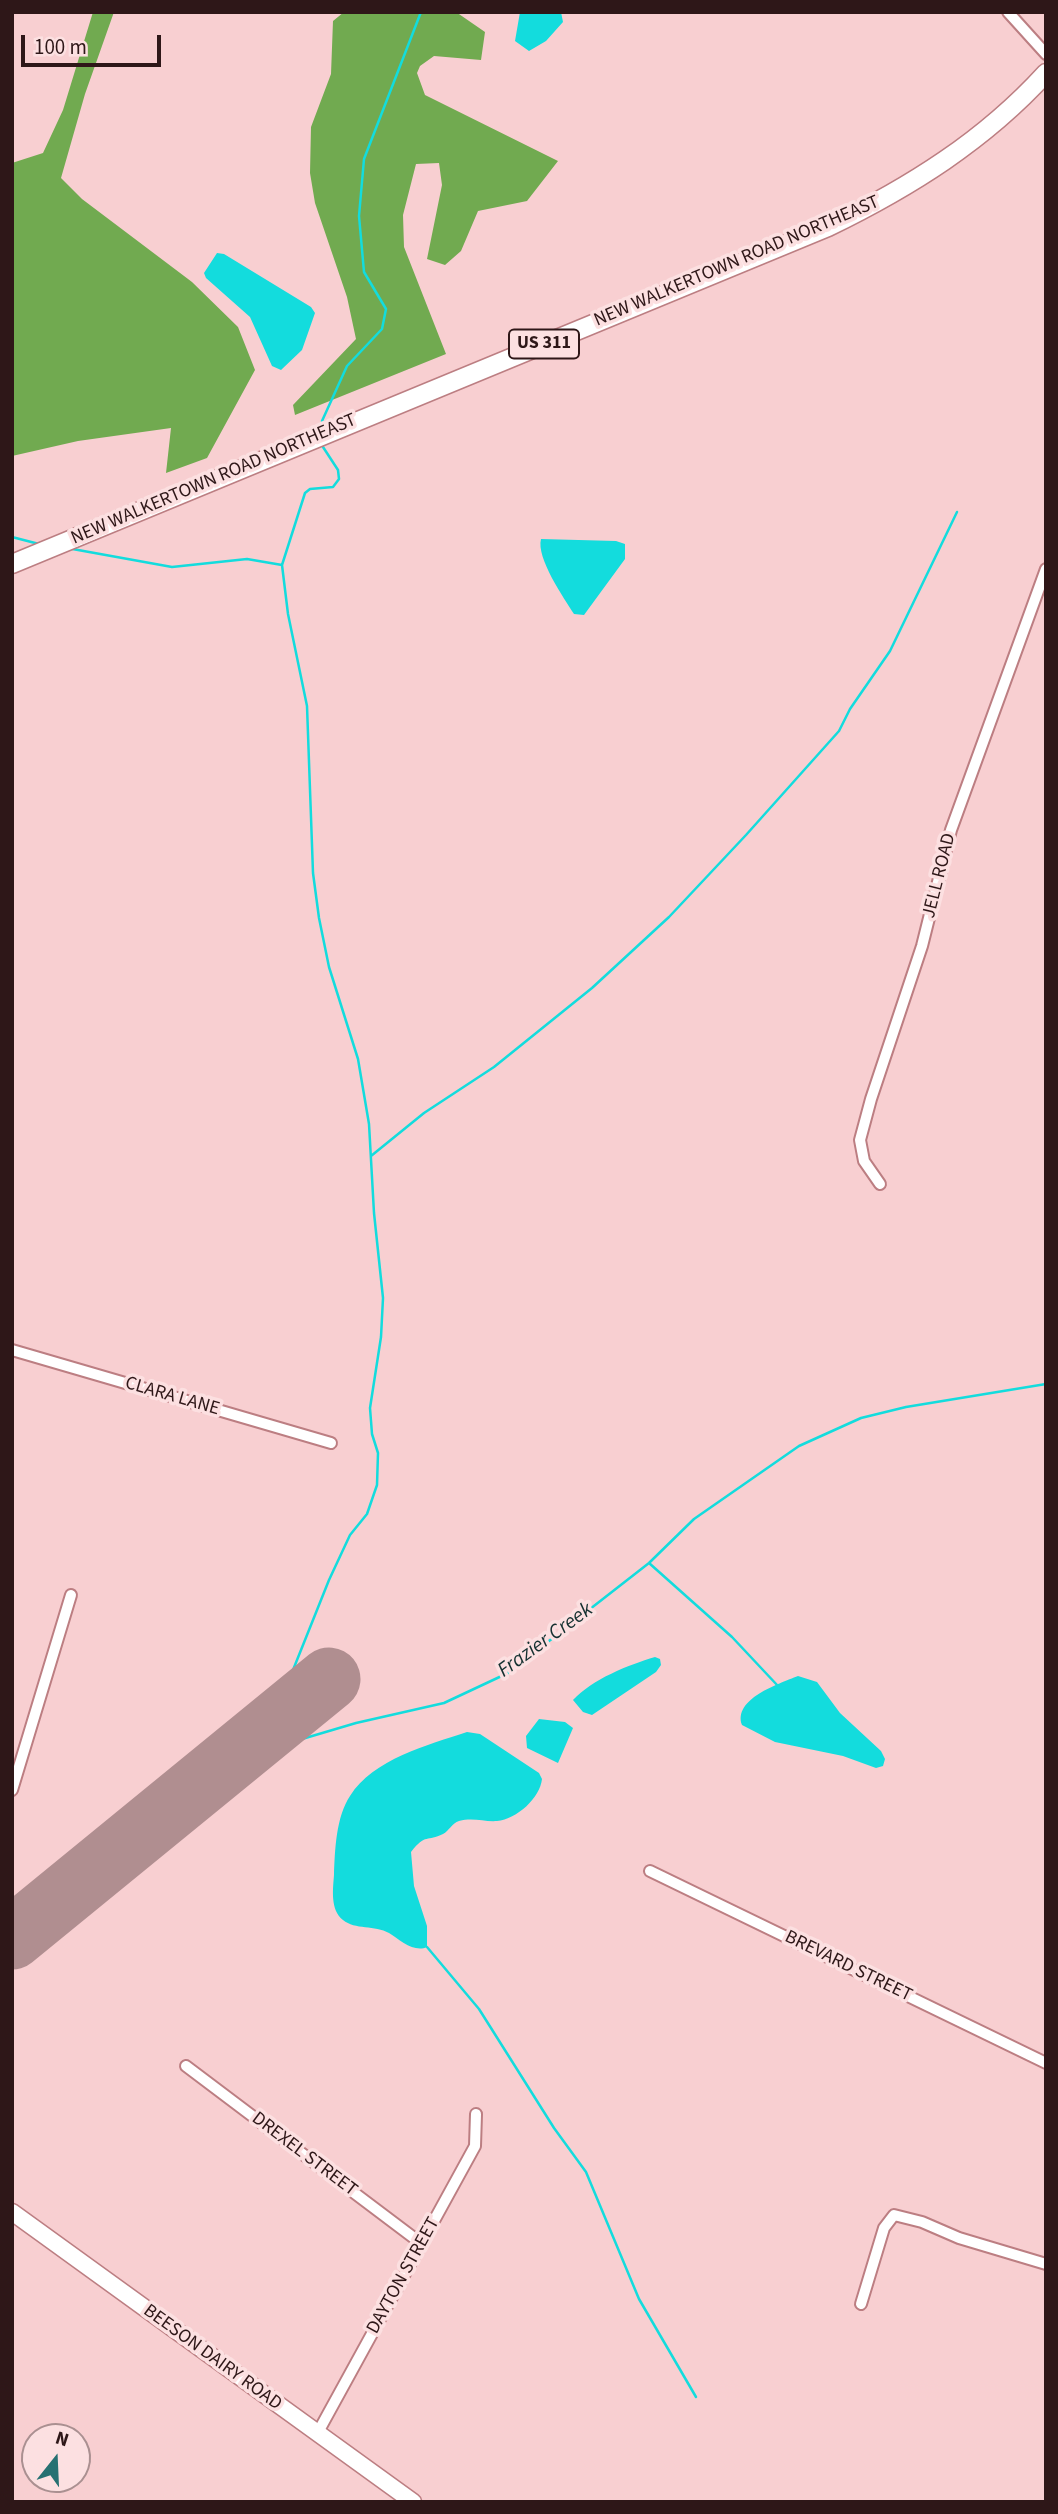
<!DOCTYPE html>
<html>
<head>
<meta charset="utf-8">
<style>
	body { margin:0 }
	#map { position:relative; width:1058px; height:2514px; overflow:hidden; background:#f8cfd1; font-family:"Source Sans 3",sans-serif }
	canvas { display:block }
	.frame { position:absolute; inset:0; border:14px solid #2e1718; pointer-events:none }
	.north { position:absolute; left:21px; top:2423px; width:70px; height:70px; box-sizing:border-box; background:#fce0e1; border:2px solid #aa9091; border-radius:50%; rotate:18deg; font-size:19px; font-weight:700; line-height:28px; text-align:center; color:#2e1718 }
	.north::after { content:''; display:block; margin:auto; width:24px; height:32px; background:#277172; clip-path:polygon(50% 0,100% 100%,50% 72%,0 100%) }
	.scale { position:absolute; left:21px; top:35px; width:140px; height:32px; box-sizing:border-box; border:4px solid #2e1718; border-top:0; padding-left:9px; font-size:21px; line-height:24px; white-space:nowrap; color:#2e1718; -webkit-text-stroke:5px #fce0e1; paint-order:stroke }
</style>
</head>
<body>
<div id="map">
<canvas width="1058" height="2514"></canvas>
<div class="frame"></div>
<div class="north">N</div>
<div class="scale">100 m</div>
</div>
<script>
const g = document.querySelector('canvas').getContext('2d');
g.lineJoin = 'round';
function fillPath(path, color) { g.fillStyle = color; g.fill(path, 'evenodd'); }
function trace(path, color, width, dash) { g.strokeStyle = color; g.lineWidth = width; g.lineCap = dash ? 'butt' : 'round'; g.setLineDash(dash || []); g.stroke(path); }
function label(font, color, halo, rows, align = 'center') {
  g.font = font + ' "Source Sans 3",sans-serif'; g.lineWidth = 7; g.setLineDash([]); g.textBaseline = 'middle'; g.strokeStyle = halo; g.fillStyle = color; for (const [text, x, y, turn = 0] of rows) {
    g.save(); g.translate(x, y); g.rotate((+turn || 0) * Math.PI / 180); g.textAlign = isNaN(turn) ? turn : align; if (halo) g.strokeText(text, 0, 0); g.fillText(text, 0, 0); g.restore();
  }
}
fillPath(new Path2D(`
	M 93,12 L 114,12 L 85,94 L 61,178 L 82,199 L 192,282 L 238,327 L 255,370 L 207,458 L 166,473 L 171,428 L 78,441 L 12,456 L 12,163 L 43,153 L 63,110 Z
	M 344,12 L 456,12 L 485,32 L 481,60 L 434,56 L 420,66 L 417,73 L 425,95 L 558,161 L 527,201 L 478,211 L 461,251 L 445,265 L 427,259 L 442,185 L 439,163 L 416,164 L 403,215 L 404,247 L 446,354 L 295,415 L 293,405 L 356,339 L 347,297 L 315,203 L 310,173 L 311,127 L 331,74 L 333,21 Z`), '#71aa50');
fillPath(new Path2D(`
	M 520,12 L 561,12 L 563,22 L 546,41 L 529,51 L 515,41 Z
	M 217,253 L 224,254 L 311,307 L 315,313 L 302,350 L 281,370 L 272,366 L 250,317 L 206,278 L 204,273 Z
	M 541,539 L 616,541 L 625,544 L 625,559 L 584,615 L 574,614 C 564,598 536,558 541,539 Z
	M 655,1657 L 660,1659 L 661,1665 L 656,1672 L 592,1715 L 583,1712 L 573,1700 C 593,1679 628,1665 655,1657 Z
	M 798,1676 L 817,1682 L 840,1713 L 881,1751 L 885,1759 L 883,1766 L 876,1768 L 843,1756 L 775,1742 L 742,1725 C 733,1699 778,1684 798,1676 Z
	M 539,1719 L 565,1722 L 573,1728 L 558,1763 L 527,1748 L 526,1736 Z
	M 467,1732 L 480,1734 L 539,1773 L 542,1779 C 540,1798 517,1819 497,1821 C 484,1822 473,1817 459,1821 C 452,1823 449,1831 443,1834 C 427,1842 426,1833 411,1852 L 414,1886 L 427,1926 L 427,1947 C 414,1953 400,1940 389,1933 C 375,1925 355,1930 343,1920 C 330,1910 333,1889 334,1875 C 335,1850 336,1817 350,1796 C 373,1759 428,1745 467,1732 Z`), '#13dcdd');
trace(new Path2D(`
	M 322,421 L 347,366 L 382,329 L 386,309 L 364,272 L 359,216 L 364,159 L 421,12
	M 12,537 L 39,544
	M 67,548 L 172,567 L 247,559 L 282,565
	M 371,1156 L 424,1113 L 494,1067 L 592,988 L 669,917 L 746,835 L 839,731 L 850,709 L 890,651 L 957,512
	M 649,1563 L 732,1637 L 778,1686
	M 261,1750 L 329,1580 L 350,1535 L 367,1514 L 377,1485 L 378,1453 L 372,1434 L 370,1408 L 381,1337 L 383,1298 L 374,1213 L 369,1124 L 358,1059 L 329,967 L 319,918 L 313,873 L 307,706 L 288,614 L 282,565 L 305,493 L 310,489 L 333,487 L 339,479 L 338,470 L 323,447
	M 12,1930 L 43,1897 L 107,1844 L 238,1758 L 356,1723 L 444,1703 L 508,1673 L 649,1563 L 694,1519 L 799,1446 L 861,1418 L 906,1407 L 1046,1384
	M 427,1947 L 479,2009 L 554,2128 L 586,2172 L 639,2299 L 696,2397`), '#13dcdd', 2.5);
trace(new Path2D(`
	M 12,1938 L 329,1679`), '#b08e90', 63);
const street = new Path2D(`
	M 1008,12 L 1046,54
	M 880,1184 L 864,1161 L 860,1140 L 871,1099 L 922,946 L 951,830 L 1046,569
	M 12,1350 L 331,1443
	M 12,1790 L 71,1595
	M 650,1871 L 1046,2063
	M 186,2066 L 422,2244
	M 861,2304 L 884,2228 L 894,2215 L 922,2222 L 959,2238 L 1046,2264
	M 317,2434 L 475,2146 L 476,2114`);
const secondary = new Path2D(`
	M 12,2212 L 413,2502`);
const primary = new Path2D(`
	M 12,564 L 828,227 C 910,187 984,141 1046,73`);
trace(street, '#bc7e82', 14);
trace(secondary, '#bc7e82', 19);
trace(primary, '#bc7e82', 21);
trace(street, '#fff', 10);
trace(secondary, '#fff', 16);
trace(primary, '#fff', 18);
for (const [x, y, w] of [
	[544,344,70]
]) { const box = new Path2D(); box.roundRect(x - w / 2, y - 14.5, w, 29, 5); g.fillStyle = '#fce0e1'; g.fill(box); trace(box, '#2e1718', 2); }
label('bold 18px', '#2e1718', null, [
	["US 311",544,344]
]);
label('19px', '#2e1718', '#fce0e1', [
	["NEW WALKERTOWN ROAD NORTHEAST",737,262,-23],
	["NEW WALKERTOWN ROAD NORTHEAST",214,480,-23],
	["JELL ROAD",940,876,-76],
	["CLARA LANE",172,1397,16],
	["BREVARD STREET",848,1967,26],
	["DREXEL STREET",304,2155,37],
	["DAYTON STREET",404,2276,-61],
	["BEESON DAIRY ROAD",212,2358,36]
]);
label('italic 21px', '#143030', '#fce0e1', [
	["Frazier Creek",546,1641,-36]
]);
</script>
</body>
</html>
